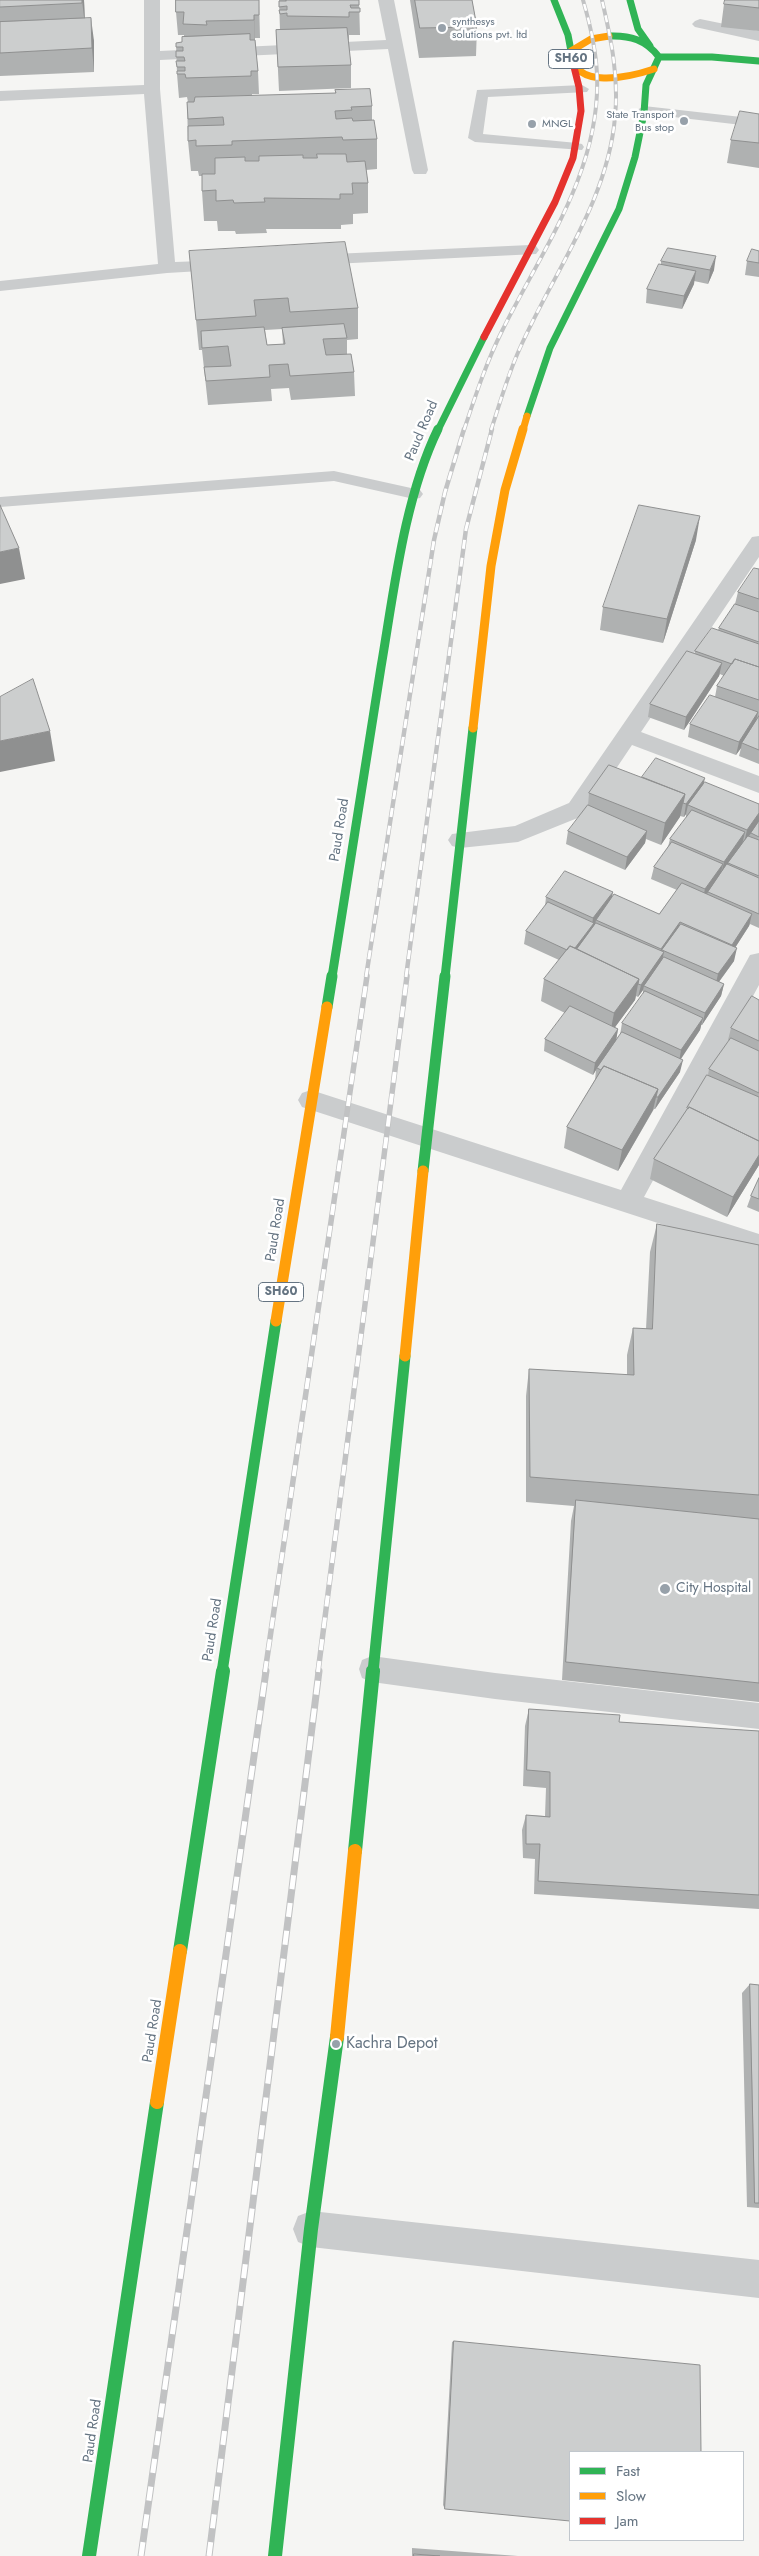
<!DOCTYPE html>
<html>
<head>
<meta charset="utf-8">
<style>
	body { margin:0 }
	#map { position:relative; width:759px; height:2556px; overflow:hidden; background:#f5f5f3; font-family:Jost,sans-serif }
	canvas { display:block }
	.legend { position:absolute; left:569px; top:2451px; width:175px; height:90px; box-sizing:border-box; background:#fff; border:1px solid #c1c7cd; margin:0; padding:6px 9px; list-style:none; font-size:15px; color:#657482 }
	.legend li { display:flex; align-items:center; gap:10px; height:25px }
	.legend b { width:25px; border:1px solid #c1c7cd }
</style>
</head>
<body>
<div id="map">
<canvas width="759" height="2556"></canvas>
<ul class="legend">
<li><b style="height:6px;background:#30b455"></b>Fast</li>
<li><b style="height:6px;background:#ff9f0a"></b>Slow</li>
<li><b style="height:6px;background:#e5322d"></b>Jam</li>
</ul>
</div>
<script>
const g = document.querySelector('canvas').getContext('2d');
g.lineJoin = 'round';
function fillPath(path, color) { g.fillStyle = color; g.fill(path, 'evenodd'); }
function trace(path, color, width, dash) { g.strokeStyle = color; g.lineWidth = width; g.lineCap = dash ? 'butt' : 'round'; g.setLineDash(dash || []); g.stroke(path); }
function label(font, color, halo, rows, align = 'center') {
  g.font = font + ' Jost,sans-serif'; g.lineWidth = 5; g.setLineDash([]); g.textBaseline = 'middle'; g.strokeStyle = halo; g.fillStyle = color; for (const [text, x, y, turn = 0] of rows) {
    g.save(); g.translate(x, y); g.rotate((+turn || 0) * Math.PI / 180); g.textAlign = isNaN(turn) ? turn : align; if (halo) g.strokeText(text, 0, 0); g.fillText(text, 0, 0); g.restore();
  }
}
fillPath(new Path2D(`
	M 582,85 L 589,89 L 587,92 L 488,97 L 483,134 L 577,143 L 582,144 L 584,147 L 582,150 L 475,142 L 468,138 L 477,90 Z
	M 644,106 L 759,119 L 759,127 L 639,113 L 637,110 Z
	M 334,471 L 420,490 L 423,494 L 420,498 L 414,499 L 334,481 L 0,507 L 0,497 Z
	M 372,1656 L 495,1673 L 759,1703 L 759,1729 L 495,1699 L 372,1682 L 362,1678 L 359,1669 L 362,1660 Z`), '#cacccd');
fillPath(new Path2D(`
	M 144,0 L 160,0 L 160,51 L 386,40 L 378,0 L 394,0 L 428,170 L 426,174 L 414,174 L 412,170 L 388,49 L 160,60 L 160,89 L 175,262 L 229,260 L 235,261 L 238,265 L 235,269 L 167,273 L 0,291 L 0,281 L 158,264 L 144,94 L 0,101 L 0,91 L 144,85 Z
	M 700,19 L 759,31 L 759,41 L 695,27 L 692,24 L 695,21 Z
	M 530,245 L 536,246 L 539,250 L 536,254 L 312,265 L 306,264 L 303,260 L 306,256 L 312,255 Z
	M 759,536 L 759,557 L 641,732 L 759,776 L 759,793 L 632,745 L 585,815 L 518,842 L 460,848 L 452,846 L 448,840 L 452,834 L 515,826 L 569,803 L 752,537 Z
	M 759,953 L 759,985 L 644,1197 L 759,1234 L 759,1256 L 302,1107 L 298,1100 L 302,1093 L 311,1090 L 621,1190 L 750,955 Z
	M 311,2211 L 759,2260 L 759,2298 L 311,2247 L 298,2242 L 293,2229 L 298,2216 Z`), '#cacccd');
trace(new Path2D(`
	M 554,0 L 568,35 L 571,51
	M 630,0 L 638,29 L 650,46
	M 659,57 L 712,57 L 759,61
	M 527,416 L 550,348 L 619,209 L 635,157 L 644,113 L 646,85 L 659,57 C 646,40 630,35 609,36
	M 438,430 L 484,337`), '#30b455', 7);
trace(new Path2D(`
	M 332,977 C 348,874 365,770 381,667 C 394,591 404,499 438,429
	M 445,977 L 473,728`), '#30b455', 9);
trace(new Path2D(`
	M 327,1007 L 332,976
	M 423,1171 L 445,976
	M 222,1672 L 276,1321
	M 373,1672 L 405,1356`), '#30b455', 11);
trace(new Path2D(`
	M 355,1851 L 373,1671
	M 180,1951 L 223,1671
	M 89,2556 L 157,2102
	M 275,2556 L 311,2229 L 337,2037`), '#30b455', 14);
trace(new Path2D(`
	M 609,36 L 591,39 L 571,51 C 572,91 630,77 654,69
	M 523,430 L 527,416`), '#ff9f0a', 7);
trace(new Path2D(`
	M 473,728 L 491,566 L 505,490 L 523,429`), '#ff9f0a', 9);
trace(new Path2D(`
	M 276,1321 L 327,1007
	M 405,1356 L 423,1171`), '#ff9f0a', 11);
trace(new Path2D(`
	M 337,2037 L 355,1851
	M 157,2102 L 180,1951`), '#ff9f0a', 14);
trace(new Path2D(`
	M 484,337 L 555,202 L 573,158 L 581,111 L 579,87 L 573,63`), '#e5322d', 7);
const railFar3 = new Path2D(`
	M 464,430 C 475,397 486,363 502,331 C 542,250 601,170 597,75 C 596,49 590,24 583,0
	M 491,430 C 500,403 508,374 520,348 C 553,273 608,201 615,117 C 619,76 611,39 602,0`);
const railFar2 = new Path2D(`
	M 366,977 L 434,540 L 445,492 L 464,429
	M 406,977 L 466,529 L 492,429`);
const railFar1 = new Path2D(`
	M 265,1672 L 367,976
	M 318,1672 L 407,976`);
const rail = new Path2D(`
	M 141,2556 L 266,1671
	M 209,2556 L 319,1671`);
trace(railFar3, '#c1c2c3', 4);
trace(railFar2, '#c1c2c3', 4.5);
trace(railFar1, '#c1c2c3', 5.5);
trace(rail, '#c1c2c3', 7);
trace(railFar3, '#fff', 2.5, [7]);
trace(railFar2, '#fff', 3, [9]);
trace(railFar1, '#fff', 4, [11]);
trace(rail, '#fff', 5, [14]);
fillPath(new Path2D(`
	M 0,0 L 84,0 L 85,18 L 94,41 L 94,72 L 0,76 Z
	M 259,0 L 260,38 L 255,38 L 255,40 L 258,71 L 259,94 L 252,94 L 252,96 L 335,93 L 335,90 L 372,106 L 372,120 L 377,139 L 377,169 L 366,170 L 368,183 L 368,213 L 353,214 L 353,224 L 341,225 L 341,229 L 266,229 L 267,233 L 236,234 L 235,231 L 218,231 L 217,221 L 204,221 L 202,191 L 202,176 L 199,176 L 198,171 L 191,171 L 188,141 L 187,102 L 188,102 L 187,97 L 179,98 L 177,74 L 176,43 L 182,42 L 184,37 L 184,35 L 178,35 L 176,12 Z
	M 279,0 L 359,0 L 360,35 L 349,35 L 349,40 L 348,40 L 351,65 L 351,88 L 279,91 L 276,30 L 280,30 Z
	M 410,0 L 472,0 L 477,27 L 476,56 L 419,58 Z
	M 759,0 L 759,31 L 721,27 L 724,4 Z
	M 759,114 L 759,168 L 727,163 L 731,140 Z
	M 189,251 L 358,308 L 358,339 L 347,340 L 347,354 L 354,372 L 355,396 L 291,400 L 289,388 L 271,389 L 272,401 L 208,405 L 202,350 L 199,350 ZM 282,329 L 283,344 L 267,345 L 265,330 Z
	M 759,251 L 759,277 L 745,275 L 747,261 Z
	M 661,261 L 714,270 L 708,284 L 694,281 L 694,284 L 682,309 L 646,303 L 647,289 L 661,265 Z
	M 696,540 L 663,643 L 600,630 L 603,607 Z
	M 759,569 L 759,764 L 739,756 L 741,748 L 736,755 L 688,737 L 690,724 L 715,697 L 717,686 L 724,676 L 720,674 L 719,676 L 684,730 L 648,717 L 650,704 L 695,654 L 695,651 L 718,630 L 719,628 L 735,604 L 738,592 Z
	M 642,777 L 704,784 L 759,804 L 759,928 L 750,924 L 749,926 L 735,948 L 734,961 L 719,982 L 724,984 L 721,996 L 702,1025 L 701,1025 L 700,1030 L 680,1059 L 680,1072 L 655,1109 L 654,1109 L 618,1171 L 564,1148 L 567,1127 L 595,1080 L 596,1070 L 593,1075 L 544,1051 L 545,1039 L 565,1013 L 541,1001 L 544,979 L 559,960 L 524,944 L 526,931 L 545,906 L 546,897 L 612,897 L 659,914 L 677,890 L 651,879 L 654,867 L 668,847 L 670,839 L 686,818 L 686,814 L 684,817 L 680,816 L 661,845 L 646,839 L 645,843 L 625,870 L 566,844 L 568,831 L 588,806 L 589,793 ZM 643,990 L 643,995 L 622,1023 L 620,1035 L 616,1040 L 618,1029 L 615,1027 L 635,1000 L 636,996 L 638,997 Z
	M 759,1000 L 759,1165 L 727,1217 L 650,1179 L 654,1159 L 686,1111 L 687,1108 L 708,1075 L 709,1069 L 729,1041 L 728,1040 L 731,1028 Z
	M 759,1178 L 759,1212 L 747,1207 L 751,1196 Z
	M 657,1224 L 759,1245 L 759,1702 L 562,1680 L 571,1521 L 574,1506 L 526,1502 L 526,1396 L 529,1369 L 627,1375 L 627,1355 L 633,1328 L 646,1329 L 650,1252 Z
	M 529,1709 L 619,1722 L 759,1731 L 759,1909 L 534,1894 L 535,1859 L 523,1858 L 522,1830 L 526,1815 L 545,1816 L 546,1788 L 523,1786 L 525,1726 Z
	M 750,1984 L 759,1985 L 759,2208 L 747,2207 L 742,1993 Z
	M 454,2341 L 445,2509 L 443,2505 L 452,2342 Z
	M 412,2548 L 518,2556 L 412,2556 Z`), '#afb1b1');
fillPath(new Path2D(`
	M 82,0 L 84,0 L 85,26 Z
	M 254,15 L 255,38 L 255,43 L 254,20 Z
	M 91,18 L 94,41 L 94,72 L 92,48 Z
	M 716,256 L 714,270 L 708,284 L 710,270 Z
	M 696,271 L 694,284 L 682,309 L 684,296 Z
	M 700,516 L 696,540 L 663,643 L 667,619 Z
	M 19,548 L 25,579 L 0,584 L 0,552 Z
	M 722,663 L 719,676 L 684,730 L 686,717 Z
	M 758,712 L 755,725 L 742,743 L 741,748 L 736,755 L 739,742 Z
	M 50,731 L 55,761 L 0,772 L 0,741 Z
	M 705,778 L 702,791 L 688,805 L 686,814 L 684,817 L 686,804 Z
	M 685,794 L 680,817 L 661,845 L 665,823 Z
	M 759,813 L 759,822 L 744,843 L 747,830 Z
	M 647,831 L 645,843 L 625,870 L 627,857 Z
	M 745,832 L 742,845 L 728,863 L 728,865 L 721,874 L 724,862 Z
	M 723,864 L 720,877 L 708,892 L 707,894 L 702,901 L 705,889 Z
	M 613,892 L 611,904 L 596,920 L 595,925 L 577,956 L 572,952 L 592,926 L 593,918 Z
	M 752,914 L 749,926 L 729,957 L 732,945 Z
	M 680,922 L 677,934 L 662,950 L 661,956 L 664,952 L 661,965 L 644,986 L 643,990 L 638,997 L 641,985 L 659,958 L 661,949 Z
	M 737,948 L 734,961 L 715,987 L 718,974 Z
	M 639,979 L 635,1000 L 610,1034 L 614,1013 Z
	M 724,984 L 721,996 L 702,1025 L 705,1013 Z
	M 703,1018 L 700,1030 L 679,1062 L 681,1050 Z
	M 618,1029 L 616,1041 L 597,1068 L 596,1070 L 593,1075 L 595,1063 Z
	M 683,1060 L 680,1072 L 655,1109 L 658,1097 Z
	M 658,1089 L 653,1110 L 618,1171 L 622,1150 Z
	M 759,1155 L 759,1165 L 727,1217 L 733,1197 Z`), '#8f9090');
const building = new Path2D(`
	M 0,0 L 82,0 L 82,3 L 0,7 Z
	M 176,0 L 259,0 L 259,15 L 254,15 L 254,20 L 206,21 L 207,25 L 183,24 L 184,12 L 176,12 Z
	M 286,0 L 359,0 L 359,5 L 350,5 L 351,8 L 360,8 L 360,12 L 349,12 L 349,17 L 287,16 L 287,13 L 280,14 L 279,10 L 287,10 L 287,6 L 279,7 L 279,1 L 286,1 Z
	M 415,0 L 472,0 L 477,27 L 420,28 Z
	M 725,0 L 759,0 L 759,8 L 724,4 Z
	M 91,18 L 92,48 L 0,53 L 0,22 Z
	M 347,28 L 351,65 L 278,67 L 276,30 Z
	M 250,34 L 250,40 L 255,40 L 258,71 L 251,71 L 251,76 L 186,78 L 185,74 L 177,74 L 177,71 L 185,71 L 185,67 L 177,67 L 176,61 L 185,61 L 184,57 L 176,57 L 176,51 L 183,51 L 183,47 L 176,47 L 176,43 L 182,42 L 182,37 Z
	M 370,89 L 372,106 L 351,107 L 352,110 L 335,111 L 336,119 L 352,118 L 353,121 L 374,120 L 377,139 L 343,140 L 342,137 L 232,141 L 232,145 L 196,146 L 196,140 L 188,141 L 188,126 L 224,125 L 223,117 L 188,119 L 187,102 L 194,102 L 195,97 L 336,93 L 335,90 Z
	M 740,111 L 759,114 L 759,143 L 731,140 Z
	M 317,154 L 346,154 L 347,162 L 365,161 L 368,183 L 352,183 L 353,194 L 340,194 L 340,199 L 264,198 L 265,202 L 234,203 L 233,200 L 216,201 L 216,190 L 202,191 L 202,174 L 215,174 L 215,158 L 245,157 L 245,161 L 259,161 L 259,156 L 303,155 L 303,158 L 317,158 Z
	M 345,242 L 358,308 L 290,312 L 288,298 L 254,300 L 256,316 L 196,320 L 189,251 Z
	M 668,248 L 716,256 L 710,270 L 661,261 Z
	M 752,249 L 759,251 L 759,263 L 747,261 Z
	M 659,264 L 696,271 L 684,296 L 647,289 Z
	M 344,324 L 347,338 L 323,339 L 326,355 L 351,354 L 354,372 L 290,376 L 288,364 L 269,365 L 270,377 L 206,381 L 204,367 L 231,366 L 228,346 L 202,348 L 201,331 L 264,327 L 267,345 L 285,344 L 282,328 Z
	M 0,505 L 19,548 L 0,552 Z
	M 639,505 L 700,516 L 667,619 L 603,607 Z
	M 754,568 L 759,569 L 759,599 L 738,592 Z
	M 735,604 L 759,612 L 759,642 L 719,628 Z
	M 712,628 L 759,644 L 759,667 L 735,659 L 732,664 L 695,651 Z
	M 687,651 L 722,663 L 686,717 L 650,704 Z
	M 735,659 L 759,667 L 759,700 L 717,686 Z
	M 33,679 L 50,731 L 0,741 L 0,697 Z
	M 710,695 L 758,712 L 739,742 L 690,724 Z
	M 759,716 L 759,750 L 742,743 Z
	M 656,758 L 705,778 L 686,804 L 683,803 L 685,794 L 642,777 Z
	M 609,765 L 685,794 L 665,823 L 589,793 Z
	M 705,782 L 759,804 L 759,813 L 747,830 L 688,805 Z
	M 588,805 L 647,831 L 627,857 L 568,831 Z
	M 692,810 L 745,832 L 724,862 L 670,839 Z
	M 759,821 L 759,837 L 751,833 Z
	M 748,836 L 759,840 L 759,876 L 728,863 Z
	M 672,842 L 723,864 L 705,889 L 654,867 Z
	M 727,864 L 759,878 L 759,914 L 708,892 Z
	M 565,871 L 613,892 L 593,918 L 546,897 Z
	M 682,883 L 752,914 L 732,945 L 680,922 L 661,949 L 596,920 L 614,894 L 659,914 Z
	M 548,902 L 594,923 L 575,948 L 570,946 L 567,950 L 526,931 Z
	M 596,923 L 664,952 L 641,985 L 638,984 L 639,979 L 577,949 Z
	M 681,924 L 737,948 L 718,974 L 662,950 Z
	M 570,946 L 639,979 L 614,1013 L 544,979 Z
	M 664,957 L 724,984 L 705,1013 L 644,986 Z
	M 645,991 L 703,1018 L 681,1050 L 622,1023 Z
	M 752,996 L 759,1000 L 759,1041 L 731,1028 Z
	M 570,1006 L 618,1029 L 595,1063 L 545,1039 Z
	M 622,1032 L 683,1060 L 658,1097 L 656,1097 L 658,1089 L 604,1066 L 601,1070 L 597,1068 Z
	M 731,1038 L 759,1051 L 759,1093 L 709,1069 Z
	M 604,1066 L 658,1089 L 622,1150 L 567,1127 Z
	M 707,1075 L 759,1097 L 759,1141 L 689,1107 L 688,1109 L 687,1108 Z
	M 689,1107 L 759,1141 L 759,1155 L 733,1197 L 654,1159 Z
	M 759,1178 L 759,1199 L 751,1196 Z
	M 657,1224 L 759,1245 L 759,1495 L 530,1477 L 529,1369 L 634,1375 L 633,1328 L 652,1329 Z
	M 576,1500 L 759,1519 L 759,1683 L 566,1662 Z
	M 529,1709 L 620,1715 L 619,1722 L 759,1731 L 759,1895 L 538,1881 L 540,1844 L 526,1844 L 526,1815 L 550,1817 L 550,1772 L 527,1770 Z
	M 750,1984 L 759,1985 L 759,2203 L 755,2203 Z
	M 454,2341 L 700,2365 L 701,2452 L 570,2452 L 570,2521 L 445,2509 Z
	M 414,2554 L 440,2556 L 414,2556 Z`);
fillPath(building, '#cccece');
trace(building, '#8f9090', 1);
for (const [x, y, r, color] of [
	[442,28,5,"#97a1aa"],
	[684,121,5,"#97a1aa"],
	[532,124,5,"#97a1aa"],
	[665,1589,6,"#97a1aa"],
	[336,2044,5,"#97a1aa"]
]) { const dot = new Path2D(); dot.arc(x, y, r, 0, 2 * Math.PI); g.fillStyle = color; g.fill(dot); trace(dot, '#fff', 2); }
label('11px', '#657482', '#fff', [
	["synthesys",452,22],
	["solutions pvt. ltd",452,35],
	["State Transport",674,115,"right"],
	["Bus stop",674,128,"right"],
	["MNGL",542,124]
], 'left');
for (const [x, y, w] of [
	[571,59,45],
	[281,1292,45]
]) { const box = new Path2D(); box.roundRect(x - w / 2, y - 9.5, w, 19, 4); g.fillStyle = '#fff'; g.fill(box); trace(box, '#657482', 1); }
label('bold 12px', '#657482', null, [
	["SH60",571,59],
	["SH60",281,1292]
]);
label('14px', '#657482', '#fff', [
	["Paud Road",422,431,-67],
	["Paud Road",340,830,-81],
	["Paud Road",276,1230,-81],
	["Paud Road",213,1630,-81],
	["Paud Road",153,2031,-81],
	["Paud Road",93,2431,-82]
]);
label('14px', '#657482', '#fff', [
	["City Hospital",676,1589]
], 'left');
label('16px', '#657482', '#fff', [
	["Kachra Depot",346,2044]
], 'left');
</script>
</body>
</html>
